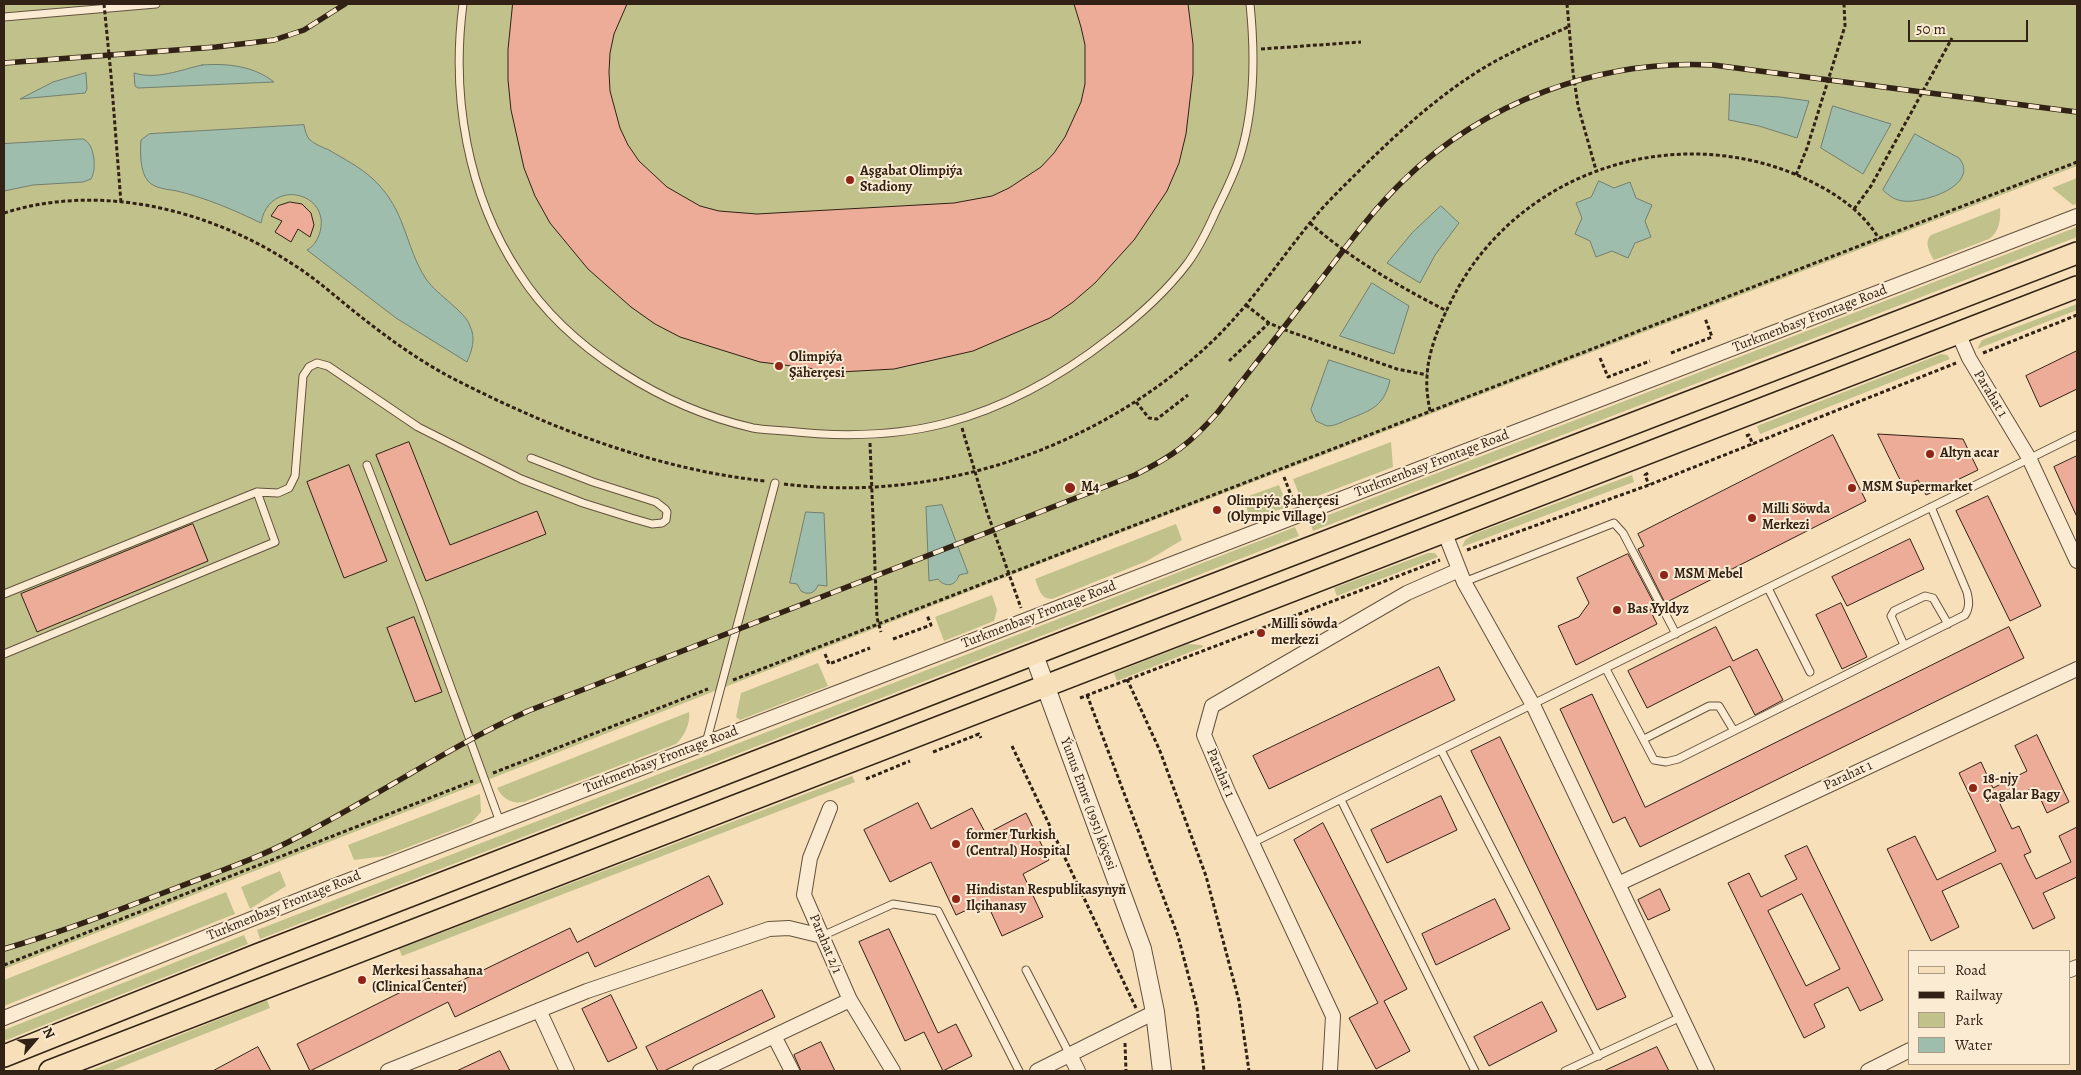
<!DOCTYPE html>
<html>
<head>
<meta charset="utf-8">
<style>
	body { margin:0 }
	#map { position:relative; width:2081px; height:1075px; overflow:hidden; background:#f7e0b9; font-family:Alegreya,serif }
	canvas { display:block }
	.frame { position:absolute; inset:0; border:5px solid #322215; pointer-events:none }
	.legend { position:absolute; left:1908px; top:950px; width:162px; height:115px; box-sizing:border-box; background:#faebd2; border:1px solid #aa9b86; margin:0; padding:6px 9px; list-style:none; font-size:15px; color:#322215 }
	.legend li { display:flex; align-items:center; gap:10px; height:25px }
	.legend b { width:25px; border:1px solid #aa9b86 }
	.north { position:absolute; left:10px; top:1015px; width:50px; height:50px; -webkit-text-stroke:4px #faebd2; paint-order:stroke; rotate:63deg; font-size:14px; font-weight:700; line-height:20px; text-align:center; color:#322215 }
	.north::after { content:''; display:block; margin:auto; width:18px; height:22px; background:#322215; clip-path:polygon(50% 0,100% 100%,50% 72%,0 100%) }
	.scale { position:absolute; left:1908px; top:20px; width:120px; height:22px; box-sizing:border-box; border:2px solid #322215; border-top:0; padding-left:6px; font-size:15px; line-height:18px; white-space:nowrap; color:#322215; -webkit-text-stroke:4px #faebd2; paint-order:stroke }
</style>
</head>
<body>
<div id="map">
<canvas width="2081" height="1075"></canvas>
<div class="frame"></div>
<ul class="legend">
<li><b style="height:6px;background:#f7e0b9"></b>Road</li>
<li><b style="height:6px;background:#322215"></b>Railway</li>
<li><b style="height:14px;background:#c1c18c"></b>Park</li>
<li><b style="height:14px;background:#9ebdac"></b>Water</li>
</ul>
<div class="north">N</div>
<div class="scale">50 m</div>
</div>
<script>
const g = document.querySelector('canvas').getContext('2d');
g.lineJoin = 'round';
function fillPath(path, color) { g.fillStyle = color; g.fill(path, 'evenodd'); }
function trace(path, color, width, dash) { g.strokeStyle = color; g.lineWidth = width; g.lineCap = dash ? 'butt' : 'round'; g.setLineDash(dash || []); g.stroke(path); }
function label(font, color, halo, rows, align = 'center') {
  g.font = font + ' Alegreya,serif'; g.lineWidth = 4; g.setLineDash([]); g.textBaseline = 'middle'; g.strokeStyle = halo; g.fillStyle = color; for (const [text, x, y, turn = 0] of rows) {
    g.save(); g.translate(x, y); g.rotate((+turn || 0) * Math.PI / 180); g.textAlign = isNaN(turn) ? turn : align; if (halo) g.strokeText(text, 0, 0); g.fillText(text, 0, 0); g.restore();
  }
}
fillPath(new Path2D(`
	M 4,4 L 2077,4 L 2077,166 L 1032,567 L 4,969 Z
	M 2077,178 L 2077,204 L 2073,205 L 2052,188 Z
	M 2000,208 C 2001,220 1999,232 1989,239 L 1934,260 C 1929,252 1924,242 1931,235 Z
	M 2077,227 L 2077,237 L 1313,531 L 1310,522 Z
	M 2077,304 L 2077,310 L 1977,349 L 1982,340 Z
	M 1941,354 L 1947,355 L 1950,359 L 1760,434 L 1757,426 Z
	M 1391,442 L 1393,467 L 1302,502 L 1293,479 Z
	M 1632,475 L 1634,482 L 1462,547 L 1465,540 L 1474,534 Z
	M 1279,485 L 1288,507 C 1277,511 1259,516 1248,512 L 1243,498 Z
	M 1176,524 L 1182,540 L 1147,561 L 1052,599 C 1040,599 1039,588 1035,579 Z
	M 1295,527 L 1299,536 L 260,939 L 257,930 Z
	M 1428,553 L 1435,553 L 1438,557 L 1337,596 L 1334,588 Z
	M 992,595 L 997,610 L 994,621 L 944,641 L 935,617 Z
	M 1188,644 L 1202,645 L 1203,647 L 1117,681 L 1114,673 Z
	M 818,663 L 828,686 L 740,720 L 736,717 L 741,693 Z
	M 689,712 C 691,722 684,737 676,744 L 524,802 C 511,804 503,799 497,788 Z
	M 852,776 L 855,782 L 402,956 L 399,949 Z
	M 480,794 L 481,812 L 471,823 L 385,856 L 354,860 L 348,845 Z
	M 280,871 L 286,886 L 250,909 L 241,887 Z
	M 226,892 L 235,914 L 4,1006 L 4,980 Z
	M 244,935 L 248,944 L 4,1041 L 4,1030 Z
	M 267,1000 L 270,1008 L 111,1071 L 90,1071 Z`), '#c1c18c');
const water = new Path2D(`
	M 202,65 C 227,63 254,66 274,82 L 138,88 L 135,86 L 134,73 C 157,80 180,70 202,65 Z
	M 86,73 L 87,89 L 85,93 L 20,99 L 53,82 Z
	M 1730,94 L 1780,97 L 1809,101 L 1797,138 L 1759,126 L 1729,120 Z
	M 1833,106 L 1891,124 L 1863,174 L 1821,148 Z
	M 304,125 C 305,130 306,135 309,139 C 314,144 322,147 329,150 C 344,159 360,167 373,179 C 407,211 404,245 426,279 C 438,296 465,311 470,326 C 476,339 472,350 467,362 L 396,318 L 307,250 C 314,246 318,239 320,232 C 331,192 269,177 261,223 C 234,210 206,198 177,191 C 167,189 155,189 148,181 C 140,172 140,152 141,140 L 149,134 Z
	M 1915,134 L 1959,158 C 1981,186 1921,204 1903,201 C 1895,200 1889,196 1883,190 Z
	M 83,139 C 95,143 97,170 91,179 L 83,182 L 33,185 L 4,191 L 4,144 Z
	M 1599,181 L 1614,188 L 1630,182 L 1636,198 L 1652,205 L 1645,221 L 1651,237 L 1635,243 L 1628,258 L 1612,251 L 1596,257 L 1590,241 L 1575,234 L 1582,218 L 1576,203 L 1591,197 Z
	M 1441,206 L 1459,223 L 1435,255 L 1420,283 L 1387,263 L 1412,233 Z
	M 1372,283 L 1409,306 L 1394,354 L 1340,336 Z
	M 1329,360 L 1390,380 C 1384,406 1372,410 1349,419 C 1342,422 1335,426 1327,426 L 1316,421 L 1311,410 Z
	M 942,505 L 968,573 L 959,575 C 956,586 945,588 938,579 L 929,581 L 926,507 Z
	M 806,512 L 824,513 L 827,586 L 818,585 C 815,594 807,595 801,591 L 797,584 L 790,583 Z`);
fillPath(water, '#9ebdac');
trace(water, '#737f70', 1);
const building = new Path2D(`
	M 513,4 L 627,4 L 614,34 L 610,53 L 609,72 L 610,91 L 620,128 L 628,145 L 639,161 L 667,187 L 700,206 L 719,211 L 757,214 L 954,203 L 992,196 L 1009,188 L 1041,167 L 1054,153 L 1065,137 L 1081,102 L 1085,84 L 1085,45 L 1081,27 L 1074,4 L 1188,4 L 1193,44 L 1193,74 L 1186,134 L 1179,163 L 1167,191 L 1134,240 L 1095,283 L 1073,302 L 1050,318 L 973,351 L 894,369 L 840,372 L 760,362 L 680,337 L 655,324 L 631,307 L 588,269 L 550,223 L 535,196 L 524,168 L 511,110 L 508,80 L 508,50 Z
	M 290,202 L 302,204 L 311,213 L 314,225 L 310,237 L 298,229 L 291,242 L 275,232 L 282,221 L 271,216 L 278,206 Z
	M 2077,351 L 2077,389 L 2040,407 L 2026,376 Z
	M 1878,434 L 1963,439 L 1978,470 L 1926,495 L 1918,480 L 1904,487 Z
	M 1833,435 L 1866,501 L 1665,603 L 1638,549 L 1644,546 L 1638,534 Z
	M 409,442 L 450,545 L 537,511 L 546,534 L 426,581 L 376,455 Z
	M 2077,456 L 2077,517 L 2054,467 Z
	M 349,465 L 387,561 L 344,578 L 307,482 Z
	M 1988,496 L 2041,606 L 2010,621 L 1956,511 Z
	M 193,524 L 208,561 L 37,632 L 21,594 Z
	M 1910,539 L 1924,569 L 1847,606 L 1832,577 Z
	M 1628,554 L 1656,607 L 1650,610 L 1657,624 L 1576,665 L 1558,626 L 1579,617 L 1589,603 L 1577,578 Z
	M 1841,603 L 1867,657 L 1842,669 L 1816,615 Z
	M 414,617 L 442,692 L 415,702 L 387,628 Z
	M 1716,627 L 1733,661 L 1757,649 L 1783,700 L 1755,715 L 1730,666 L 1647,708 L 1628,671 Z
	M 2009,627 L 2024,658 L 1640,847 L 1625,817 L 1613,823 L 1560,709 L 1592,694 L 1645,807 Z
	M 1439,667 L 1455,700 L 1269,789 L 1253,756 Z
	M 2037,735 L 2069,802 L 2047,813 L 2035,787 L 2000,804 L 2012,829 L 2019,826 L 2031,852 L 2024,855 L 2036,879 L 2071,862 L 2059,836 L 2077,827 L 2077,877 L 2043,893 L 2055,918 L 2033,929 L 2001,863 L 1942,891 L 1959,927 L 1931,941 L 1887,849 L 1915,836 L 1937,880 L 1996,851 L 1959,773 L 1981,762 L 1993,788 L 2027,771 L 2015,746 Z
	M 1500,737 L 1626,997 L 1597,1010 L 1471,751 Z
	M 1441,796 L 1457,830 L 1387,863 L 1371,830 Z
	M 918,803 L 931,829 L 972,808 L 986,834 L 1026,813 L 1049,860 L 1023,874 L 1043,917 L 1002,936 L 986,901 L 956,915 L 931,862 L 890,882 L 864,830 Z
	M 1323,823 L 1407,989 L 1384,1001 L 1410,1051 L 1376,1069 L 1349,1018 L 1378,1003 L 1294,840 Z
	M 1807,846 L 1883,1000 L 1860,1011 L 1848,987 L 1814,1004 L 1825,1027 L 1804,1038 L 1728,883 L 1749,873 L 1761,897 L 1797,879 L 1785,856 ZM 1802,894 L 1840,969 L 1806,986 L 1768,911 Z
	M 709,876 L 723,904 L 595,967 L 588,952 L 455,1017 L 448,1002 L 310,1071 L 297,1044 L 429,978 L 436,993 L 570,928 L 577,942 Z
	M 1660,889 L 1670,910 L 1648,920 L 1638,900 Z
	M 1495,899 L 1510,929 L 1436,965 L 1422,934 Z
	M 889,929 L 938,1033 L 956,1024 L 972,1056 L 943,1071 L 924,1032 L 905,1041 L 859,942 Z
	M 762,990 L 775,1017 L 664,1071 L 658,1071 L 646,1047 Z
	M 611,995 L 637,1048 L 608,1062 L 582,1009 Z
	M 1542,1002 L 1557,1031 L 1489,1066 L 1474,1037 Z
	M 821,1042 L 835,1071 L 801,1071 L 794,1055 Z
	M 258,1047 L 271,1071 L 213,1071 Z
	M 1657,1047 L 1669,1071 L 1604,1071 Z
	M 500,1051 L 510,1071 L 457,1071 Z`);
fillPath(building, '#edac98');
trace(building, '#322215', 1);
const service = new Path2D(`
	M 463,4 C 451,96 467,194 519,273 C 568,350 665,408 753,428 C 764,430 775,430 786,431 C 840,437 893,437 946,423 C 1007,407 1060,377 1110,338 C 1139,316 1165,293 1187,264 C 1199,248 1208,229 1216,211 C 1225,193 1234,175 1240,156 C 1255,108 1255,53 1250,4
	M 4,17 L 156,4
	M 367,465 L 420,603 L 500,822
	M 1464,582 L 1614,523 L 1623,533 L 1676,634
	M 1768,588 L 1810,672
	M 4,594 L 257,492 L 278,493 L 289,488 L 295,476 L 303,376 L 309,367 L 317,363 L 328,366 L 418,427 L 521,479 L 583,503 L 631,518 L 652,524 L 662,523 L 666,520 L 667,512 L 665,509 L 656,502 L 593,482 L 531,458
	M 1904,645 L 1891,616 L 1894,611 L 1925,596 L 1933,598 L 1948,624
	M 4,654 L 275,542 L 257,492
	M 1606,669 L 1654,760 L 1666,762 L 1678,759 L 1965,615 C 1970,607 1969,601 1967,592 L 1931,507
	M 1644,739 L 1709,706 L 1719,706 L 1734,731
	M 706,743 L 775,483
	M 1441,750 L 1599,1056
	M 1341,800 L 1475,1071
	M 1252,843 L 2077,435
	M 822,936 L 893,904 L 938,911 L 1019,1071
	M 1026,970 L 1070,1055
	M 1565,1071 L 1681,1017`);
const minor = new Path2D(`
	M 1958,333 L 1969,358 L 2029,458 L 2077,561
	M 1444,531 L 1464,582 L 1533,705 L 1707,1071
	M 830,808 L 810,858 L 804,895 L 850,1000 L 893,1071
	M 1618,884 L 2077,669
	M 2070,970 L 2077,967
	M 539,1010 L 567,1071
	M 4,1018 L 329,888 L 2077,216
	M 774,1036 L 792,1071
	M 1070,1055 L 1078,1071
	M 388,1071 L 587,991 L 769,929 L 789,928 L 822,936
	M 700,1071 L 850,1000
	M 1037,1071 L 1155,1012
	M 1330,1071 L 1333,1016 L 1229,794 L 1204,735 L 1212,706 L 1407,593 L 1459,570
	M 1868,1071 L 1910,1050`);
const tertiary = new Path2D(`
	M 1034,655 L 1142,949 L 1155,1012 L 1162,1071`);
const primary = new Path2D(`
	M 4,1056 L 257,955 L 1075,638 L 2077,253
	M 50,1071 L 2077,287`);
trace(service, '#63523e', 9);
trace(minor, '#63523e', 16);
trace(tertiary, '#63523e', 20);
trace(primary, '#322215', 24);
trace(new Path2D(`
	M 1567,4 L 1573,72 L 1578,106 L 1596,170
	M 1261,49 L 1361,42
	M 111,75 L 121,203
	M 1796,175 L 1807,148 L 1845,26 L 1844,4
	M 1854,209 L 1871,186 L 1952,38
	M 4,213 C 101,182 211,210 294,265 C 318,280 338,299 360,316 C 389,339 421,362 454,379 C 552,429 655,469 765,481
	M 1310,223 C 1349,258 1400,287 1447,311
	M 1246,305 L 1269,323 L 1285,330 L 1397,369 L 1427,375
	M 1671,353 L 1712,337 L 1705,318
	M 1983,353 L 2077,315
	M 1600,358 L 1608,377 L 1650,361
	M 1229,361 L 1269,323
	M 1136,402 L 1149,418 L 1157,419 L 1188,395
	M 1430,411 C 1428,400 1426,388 1427,377 C 1428,347 1444,314 1458,288 C 1525,170 1673,123 1797,175 C 1829,189 1861,208 1879,239
	M 962,428 L 987,512 L 1021,608
	M 1746,436 L 1749,435 L 1753,445
	M 870,443 L 877,618 L 881,632
	M 1648,473 L 1645,475 L 1649,485
	M 1284,477 L 1294,503
	M 784,484 C 933,503 1091,451 1203,350 C 1248,310 1280,258 1319,212 C 1334,195 1350,180 1366,164 C 1404,127 1445,90 1492,63 C 1517,49 1544,38 1570,26
	M 1467,550 L 1649,485 L 1956,363
	M 893,639 L 931,625 L 927,615
	M 825,654 L 829,664 L 870,648
	M 1127,679 L 1160,751 L 1206,876 L 1239,1001 L 1249,1071
	M 733,680 L 2077,162
	M 1087,695 L 1178,936 L 1197,1008 L 1204,1071
	M 1080,698 L 1440,560
	M 1012,746 L 1136,1008
	M 933,752 L 979,734 L 981,738
	M 493,773 L 708,689
	M 866,779 L 910,761
	M 4,965 L 473,781
	M 1125,1043 L 1126,1071`), '#322215', 3, [4, 2.5]);
trace(service, '#faebd2', 7);
trace(minor, '#faebd2', 14);
trace(tertiary, '#faebd2', 18);
trace(primary, '#f7e0b9', 21);
const rail = new Path2D(`
	M 4,63 L 216,47 L 274,40 L 304,30 L 345,4
	M 4,949 C 62,932 119,910 176,888 C 217,872 259,858 298,837 C 376,797 448,747 528,711 L 1135,475 C 1173,456 1191,443 1218,412 C 1253,367 1288,322 1323,277 C 1348,244 1373,210 1403,181 C 1484,102 1599,59 1713,65 L 2077,112`);
trace(rail, '#322215', 5.5);
trace(rail, '#faebd2', 4, [11]);
trace(new Path2D(`
	M 104,4 L 111,75`), '#322215', 3, [4, 2.5]);
for (const [x, y, r, color] of [
	[850,180,5,"#8f2418"],
	[779,366,5,"#8f2418"],
	[1930,454,5,"#8f2418"],
	[1070,488,6,"#8f2418"],
	[1852,488,5,"#8f2418"],
	[1217,510,5,"#8f2418"],
	[1752,518,5,"#8f2418"],
	[1664,575,5,"#8f2418"],
	[1617,610,5,"#8f2418"],
	[1261,633,5,"#8f2418"],
	[1973,788,5,"#8f2418"],
	[956,844,5,"#8f2418"],
	[956,899,5,"#8f2418"],
	[362,980,5,"#8f2418"]
]) { const dot = new Path2D(); dot.arc(x, y, r, 0, 2 * Math.PI); g.fillStyle = color; g.fill(dot); trace(dot, '#faebd2', 2); }
label('bold 14px', '#322215', '#faebd2', [
	["Aşgabat Olimpiýa",860,172],
	["Stadiony",860,188],
	["Olimpiýa",789,358],
	["Şäherçesi",789,374],
	["Altyn acar",1940,454],
	["M4",1081,488],
	["MSM Supermarket",1862,488],
	["Olimpiýa Şaherçesi",1227,502],
	["(Olympic Village)",1227,518],
	["Milli Söwda",1762,510],
	["Merkezi",1762,526],
	["MSM Mebel",1674,575],
	["Bas Yyldyz",1627,610],
	["Milli söwda",1271,625],
	["merkezi",1271,641],
	["18-njy",1983,780],
	["Çagalar Bagy",1983,796],
	["former Turkish",966,836],
	["(Central) Hospital",966,852],
	["Hindistan Respublikasynyň",966,891],
	["Ilçihanasy",966,907],
	["Merkesi hassahana",372,972],
	["(Clinical Center)",372,988]
], 'left');
label('14px', '#322215', '#faebd2', [
	["Turkmenbasy Frontage Road",1810,319,-21],
	["Parahat 1",1990,394,59],
	["Turkmenbasy Frontage Road",1432,464,-21],
	["Turkmenbasy Frontage Road",1039,615,-21],
	["Turkmenbasy Frontage Road",661,760,-21],
	["Parahat 1",1220,773,67],
	["Parahat 1",1848,776,-25],
	["Ýunus Emre (1951) köçesi",1088,804,70],
	["Turkmenbasy Frontage Road",284,906,-22],
	["Parahat 2/1",825,944,67]
]);
</script>
</body>
</html>
